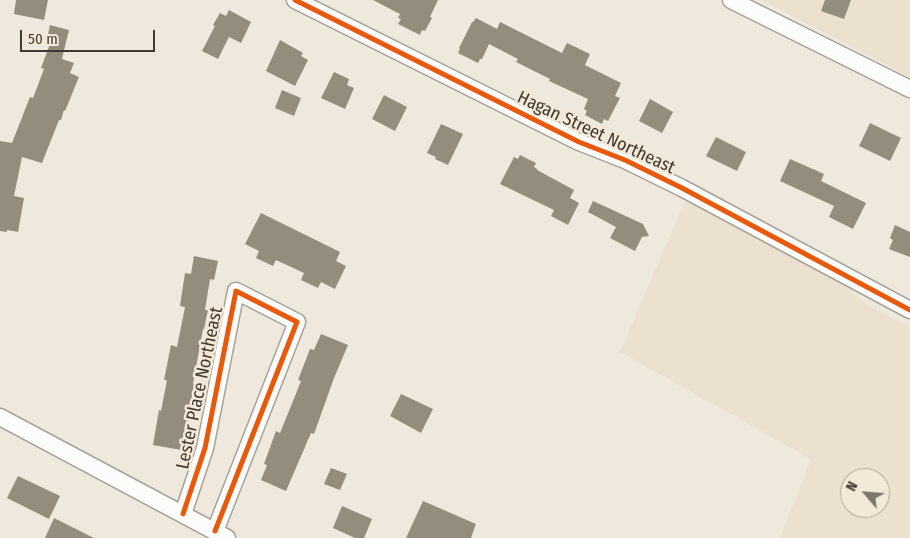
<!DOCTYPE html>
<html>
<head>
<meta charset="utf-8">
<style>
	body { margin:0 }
	#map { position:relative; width:910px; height:538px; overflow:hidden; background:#eee8dd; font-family:"Fira Sans Condensed",sans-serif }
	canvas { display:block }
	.north { position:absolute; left:840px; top:468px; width:50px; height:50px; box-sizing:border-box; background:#f4e9d7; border:1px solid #aba395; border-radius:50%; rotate:297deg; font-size:14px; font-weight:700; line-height:20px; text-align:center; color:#3e3a32 }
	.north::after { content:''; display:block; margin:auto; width:18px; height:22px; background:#7c776e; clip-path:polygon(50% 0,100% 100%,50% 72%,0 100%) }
	.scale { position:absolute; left:20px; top:30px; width:135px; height:22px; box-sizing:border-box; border:2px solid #3e3a32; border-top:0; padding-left:6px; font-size:15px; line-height:18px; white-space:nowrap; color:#3e3a32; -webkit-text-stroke:4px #f4e9d7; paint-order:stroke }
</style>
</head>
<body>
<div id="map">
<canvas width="910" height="538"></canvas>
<div class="north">N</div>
<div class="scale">50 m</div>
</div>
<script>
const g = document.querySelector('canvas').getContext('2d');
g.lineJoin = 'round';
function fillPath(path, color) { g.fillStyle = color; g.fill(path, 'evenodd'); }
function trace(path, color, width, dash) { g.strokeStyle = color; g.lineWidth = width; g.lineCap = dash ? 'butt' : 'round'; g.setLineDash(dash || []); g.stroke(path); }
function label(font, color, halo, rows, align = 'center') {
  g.font = font + ' "Fira Sans Condensed",sans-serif'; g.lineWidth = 5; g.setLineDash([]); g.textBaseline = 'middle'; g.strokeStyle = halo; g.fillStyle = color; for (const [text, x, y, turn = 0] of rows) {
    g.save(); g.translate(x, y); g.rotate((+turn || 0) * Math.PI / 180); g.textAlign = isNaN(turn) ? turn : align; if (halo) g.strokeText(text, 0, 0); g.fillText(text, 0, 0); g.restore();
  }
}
fillPath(new Path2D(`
	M 761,0 L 910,0 L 910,78 L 891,67 Z
	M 685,201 L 783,251 L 840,282 L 863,302 L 910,327 L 910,538 L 780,538 L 811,459 L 620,352 ZM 850,478 L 880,478 L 880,508 L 850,508 Z`), '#ebe1ce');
fillPath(new Path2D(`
	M 16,0 L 48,0 L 44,20 L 14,14 Z
	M 373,0 L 438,0 L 430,17 L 432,18 L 425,31 L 422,30 L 420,35 L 398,24 L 401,19 L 398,18 L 400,14 Z
	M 825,0 L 851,0 L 844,19 L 821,11 Z
	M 229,10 L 251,22 L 241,43 L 229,37 L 218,59 L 202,51 L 215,26 L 213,25 L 220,13 L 226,16 Z
	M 476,18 L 497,29 L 500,22 L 562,53 L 567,43 L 590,54 L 585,65 L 621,83 L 615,96 L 620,98 L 608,121 L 604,119 L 602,124 L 585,115 L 587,111 L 584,109 L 588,99 L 549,81 L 550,79 L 516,62 L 518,59 L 489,44 L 482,59 L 480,59 L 478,63 L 458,53 L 460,49 L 459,48 L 472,22 L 473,22 Z
	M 50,25 L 69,30 L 62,59 L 74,63 L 70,73 L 79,77 L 65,111 L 64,110 L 61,120 L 59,120 L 42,163 L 22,157 L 14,196 L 24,198 L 18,232 L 7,230 L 7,232 L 0,231 L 0,141 L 12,143 L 30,97 L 33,98 L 44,69 L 41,68 L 51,41 L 47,39 Z
	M 280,40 L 303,53 L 301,56 L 308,60 L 295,86 L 266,71 Z
	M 334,72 L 349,79 L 347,85 L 354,88 L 345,109 L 321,98 Z
	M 282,90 L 301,98 L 294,116 L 275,108 Z
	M 384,95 L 407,107 L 395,131 L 372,119 Z
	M 650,99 L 673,112 L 662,133 L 639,121 Z
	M 870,123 L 901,138 L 890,161 L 859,146 Z
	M 441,124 L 463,134 L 448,165 L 435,159 L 436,157 L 427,153 Z
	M 716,137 L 746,152 L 737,171 L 706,156 Z
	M 520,155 L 536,163 L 534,167 L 537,169 L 537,170 L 574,190 L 570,198 L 579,203 L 568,225 L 551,216 L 554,210 L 500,184 L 514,157 L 518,159 Z
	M 790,159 L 824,174 L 821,181 L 866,203 L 853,229 L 829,217 L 834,206 L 780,181 Z
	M 593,201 L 643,224 L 649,236 L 642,237 L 635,251 L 610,238 L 616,227 L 588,212 Z
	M 261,213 L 340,252 L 336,261 L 346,266 L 335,289 L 321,282 L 318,288 L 301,280 L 304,273 L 276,260 L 273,266 L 256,258 L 259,251 L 245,244 Z
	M 895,225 L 910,232 L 910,257 L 889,249 L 893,240 L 890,238 Z
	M 194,256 L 218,261 L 214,280 L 210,279 L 205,310 L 208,310 L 204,329 L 203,329 L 193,384 L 194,384 L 191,401 L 192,401 L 189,417 L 187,417 L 181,450 L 153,445 L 159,410 L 161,411 L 167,380 L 164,380 L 171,345 L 177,347 L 185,307 L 180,306 L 185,273 L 191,274 Z
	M 321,334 L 348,345 L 334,378 L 314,434 L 311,433 L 286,491 L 261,480 L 267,465 L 264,464 L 276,431 L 280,433 L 291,406 L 301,381 L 298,380 L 310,349 L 314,350 Z
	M 401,394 L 433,409 L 421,433 L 390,416 Z
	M 331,468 L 347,474 L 340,490 L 324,484 Z
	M 18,476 L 60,496 L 49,519 L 7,498 Z
	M 423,501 L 476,524 L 471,538 L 406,538 Z
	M 342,506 L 372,519 L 364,538 L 355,538 L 333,528 Z
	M 54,518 L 94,538 L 45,538 Z`), '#948d7e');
const street = new Path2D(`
	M 295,0 L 579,142 L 625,160 L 682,188 L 910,310
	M 731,0 L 910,89
	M 0,417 L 227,538
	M 183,514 L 205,448 L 236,291 L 297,322 L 215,531`);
trace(street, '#a6a299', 19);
trace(street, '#fcfcfa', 16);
trace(new Path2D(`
	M 295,0 L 579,142 L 625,160 L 682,188 L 910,310
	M 183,514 L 205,448 L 236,291 L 297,322 L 215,531`), '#e8590c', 5);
label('18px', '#3e3a32', '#f4e9d7', [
	["Hagan Street Northeast",596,133,25],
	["Lester Place Northeast",200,388,-78]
]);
</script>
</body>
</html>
